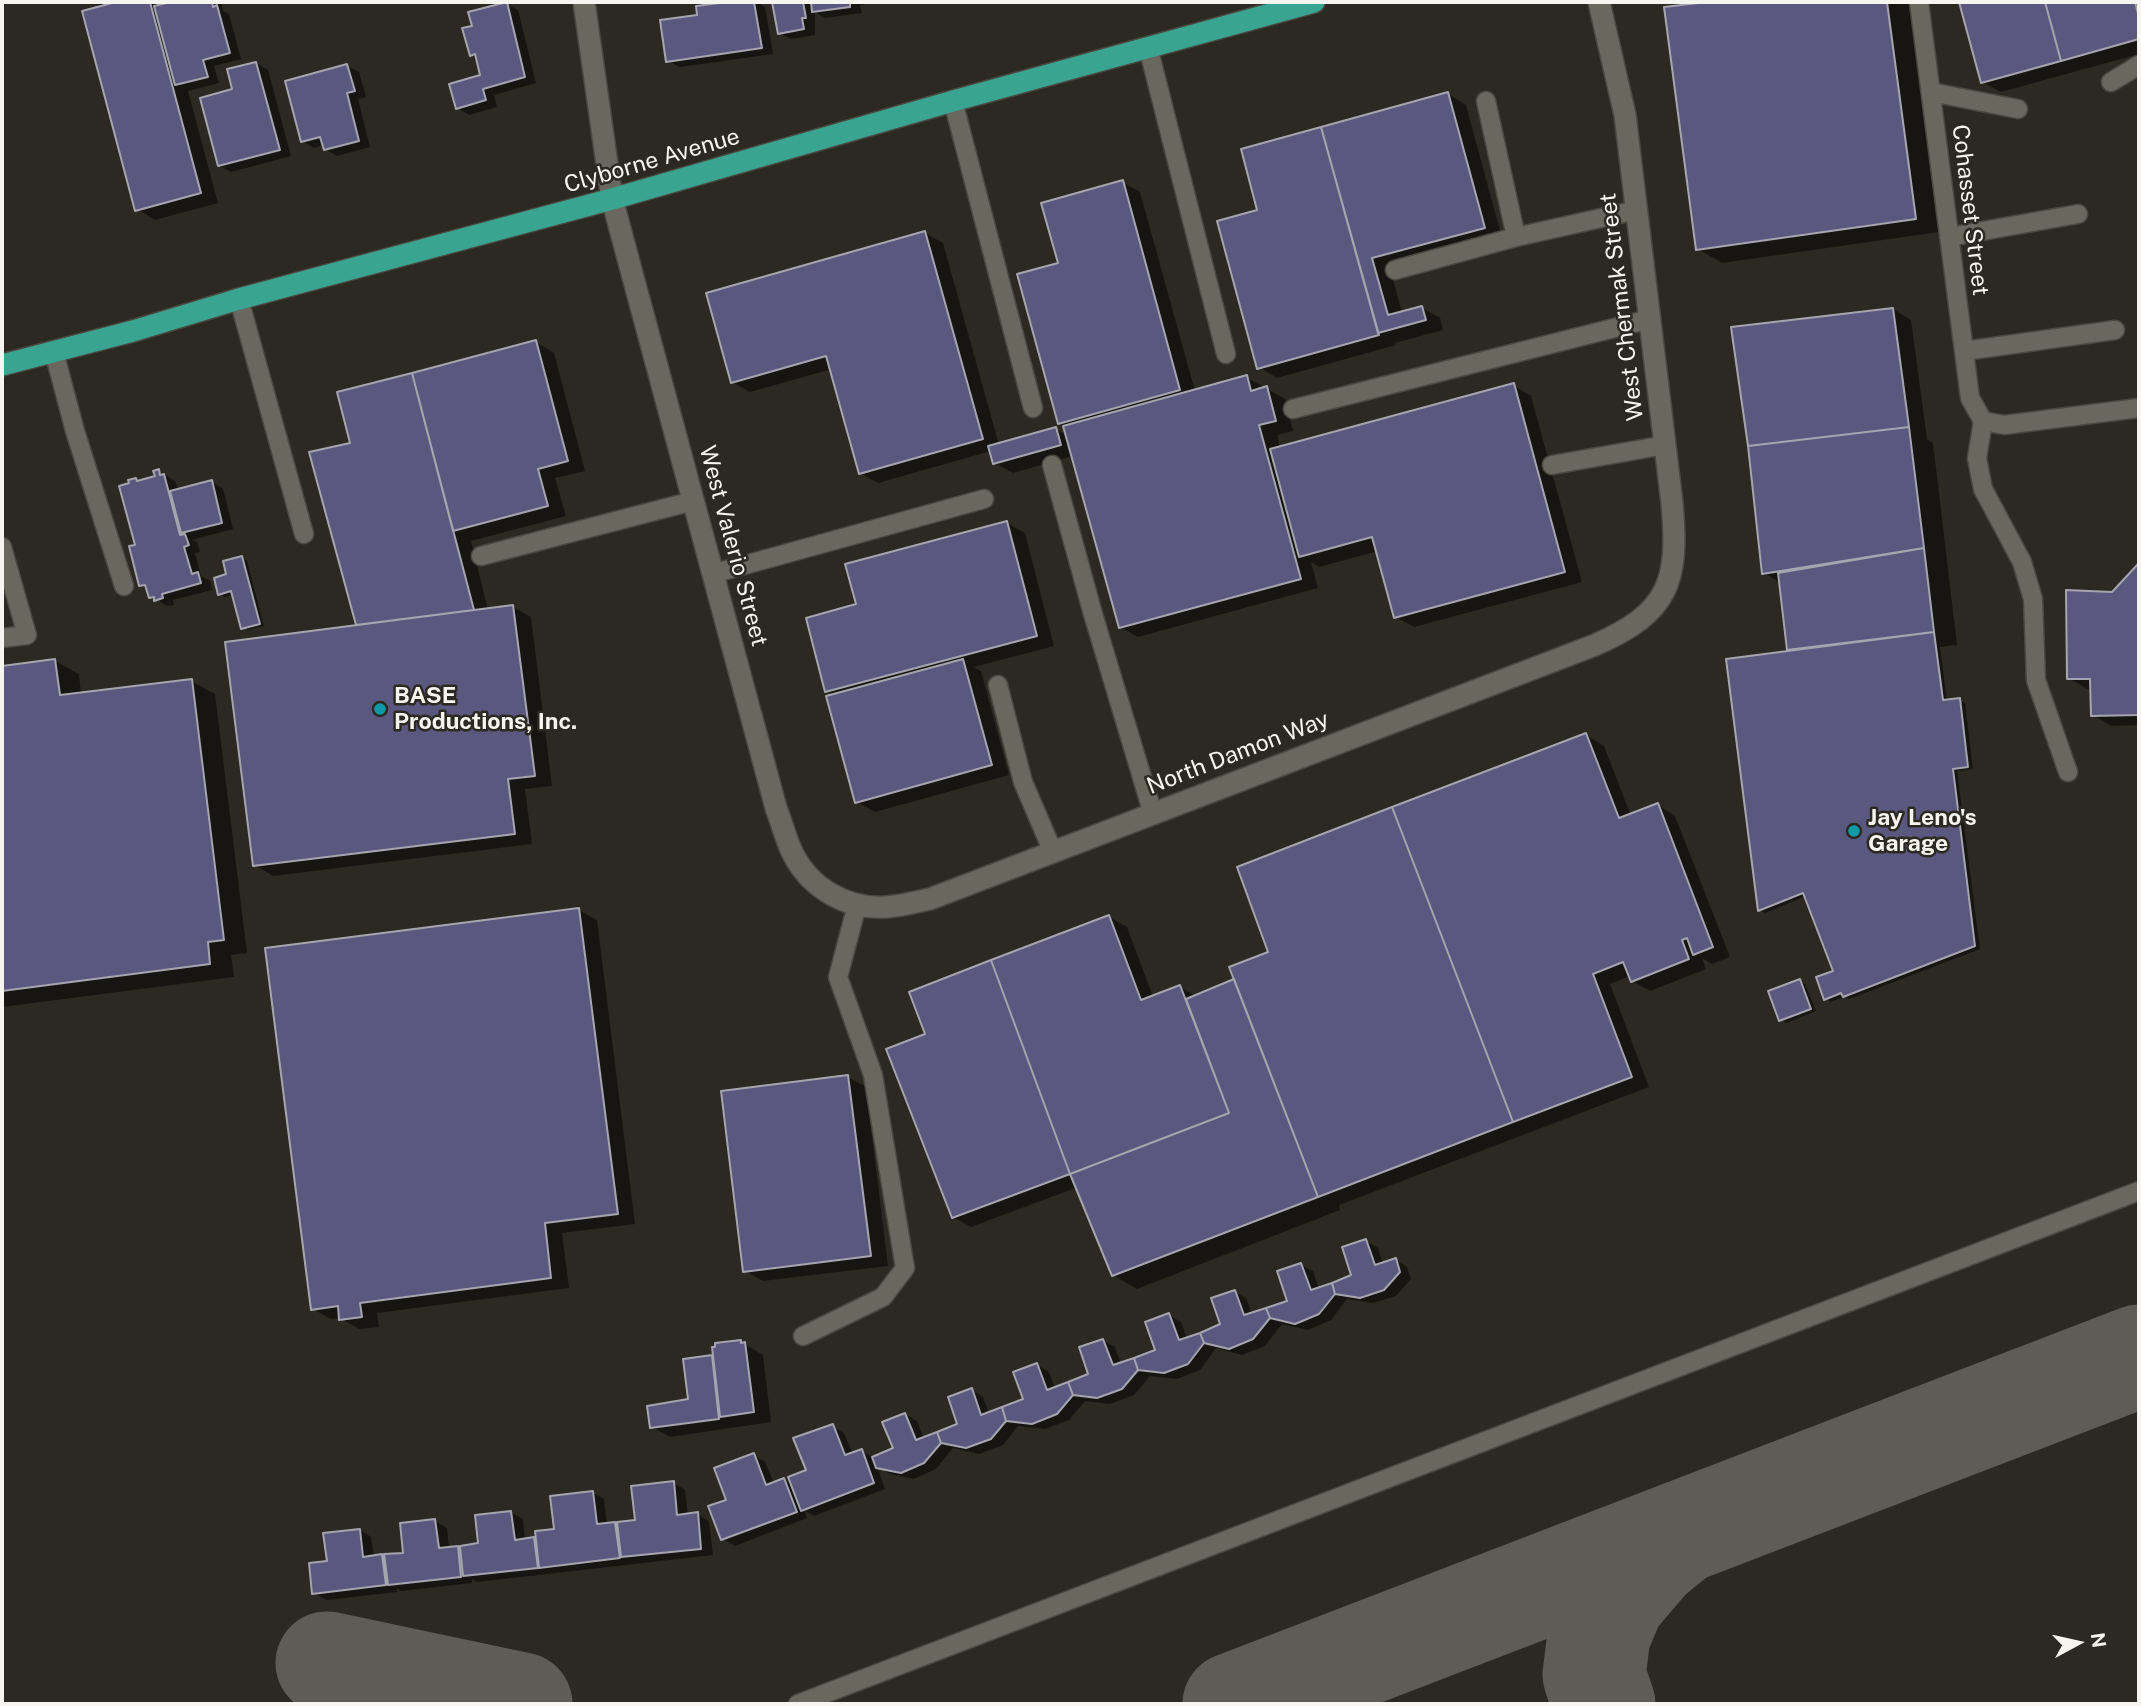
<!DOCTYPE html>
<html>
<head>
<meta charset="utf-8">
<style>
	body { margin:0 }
	#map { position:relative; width:2141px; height:1706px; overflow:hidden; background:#2b2921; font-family:"Public Sans",sans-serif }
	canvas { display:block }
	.frame { position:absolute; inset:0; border:4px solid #f6f5ef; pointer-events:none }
	.north { position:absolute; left:2043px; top:1608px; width:70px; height:70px; -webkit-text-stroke:5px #2b2921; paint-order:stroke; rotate:82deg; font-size:19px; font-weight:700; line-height:28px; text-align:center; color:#f6f5ef }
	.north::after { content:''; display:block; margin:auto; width:24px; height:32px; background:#f6f5ef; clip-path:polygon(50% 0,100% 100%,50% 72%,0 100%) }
</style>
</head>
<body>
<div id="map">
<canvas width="2141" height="1706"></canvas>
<div class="frame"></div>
<div class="north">N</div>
</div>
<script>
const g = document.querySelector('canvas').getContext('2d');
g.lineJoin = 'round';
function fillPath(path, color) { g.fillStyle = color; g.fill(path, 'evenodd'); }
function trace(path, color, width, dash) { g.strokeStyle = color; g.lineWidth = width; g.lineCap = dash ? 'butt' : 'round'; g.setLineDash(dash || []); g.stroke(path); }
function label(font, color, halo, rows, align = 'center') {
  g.font = font + ' "Public Sans",sans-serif'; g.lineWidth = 5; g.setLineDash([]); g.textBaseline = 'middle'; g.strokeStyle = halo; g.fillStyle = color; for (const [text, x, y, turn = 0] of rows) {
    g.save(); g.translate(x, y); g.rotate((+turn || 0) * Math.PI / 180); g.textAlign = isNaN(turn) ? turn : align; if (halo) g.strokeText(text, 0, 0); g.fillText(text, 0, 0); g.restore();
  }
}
fillPath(new Path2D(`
	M 92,2 L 158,2 L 165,5 L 178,2 L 221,2 L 223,11 L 229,14 L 241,59 L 214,66 L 219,83 L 188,91 L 218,203 L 155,220 L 137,209 L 102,8 Z
	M 690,2 L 757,2 L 765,7 L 773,54 L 680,67 L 668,61 L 699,16 L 698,7 Z
	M 774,2 L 864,2 L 864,5 L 860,5 L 862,13 L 825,18 L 815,12 L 815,35 L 791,39 L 779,33 Z
	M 1721,2 L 1909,2 L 1939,232 L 1722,263 L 1698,249 L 1666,9 Z
	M 1961,2 L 2139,2 L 2139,54 L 2001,92 L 1983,82 Z
	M 506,4 L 518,10 L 536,83 L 494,95 L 497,107 L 469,115 L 457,108 L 482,76 L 477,58 L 471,54 L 474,27 Z
	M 256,63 L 268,70 L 291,156 L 231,172 L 219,165 L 234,91 Z
	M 347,66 L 359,72 L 366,97 L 358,99 L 370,147 L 337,156 L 325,149 L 324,145 L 314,148 L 302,141 Z
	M 1448,94 L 1466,105 L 1502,238 L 1390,268 L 1402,313 L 1422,308 L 1440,318 L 1443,330 L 1395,343 L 1396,345 L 1277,378 L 1259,367 L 1260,211 Z
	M 1122,182 L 1140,192 L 1195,391 L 1246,377 L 1285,399 L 1293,431 L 1277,435 L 1280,448 L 1513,385 L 1531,396 L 1582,582 L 1414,627 L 1396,617 L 1378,551 L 1319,567 L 1311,562 L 1318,588 L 1138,637 L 1120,627 L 1073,456 L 1013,473 L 995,463 L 991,451 L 878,483 L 860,473 L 832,369 L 750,392 L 732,382 L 925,233 L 943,243 L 999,445 L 1055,429 L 1068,436 L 1065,426 L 1059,423 L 1060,264 Z
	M 1893,309 L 1911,320 L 1927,439 L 1933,443 L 1957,645 L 1940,647 L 1947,701 L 1959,700 L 1965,703 L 1973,769 L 1957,771 L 1980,949 L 1849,999 L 1845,996 L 1831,1002 L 1826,999 L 1835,972 L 1806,896 L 1765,913 L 1759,910 L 1794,652 L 1789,649 L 1781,583 L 1764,573 Z
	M 536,342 L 554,353 L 585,471 L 555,478 L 566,516 L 471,541 L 488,610 L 513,607 L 531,617 L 552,786 L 525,789 L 532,844 L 273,876 L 255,865 L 358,626 L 311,453 L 352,444 Z
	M 159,471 L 176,482 L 178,491 L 212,482 L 223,489 L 233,529 L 192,540 L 197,542 L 200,552 L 195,553 L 201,576 L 210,581 L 212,590 L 173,600 L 174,605 L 167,606 L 151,596 L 149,590 L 140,585 L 137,546 L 135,480 L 140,482 L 157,478 Z
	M 1007,523 L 1025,533 L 1054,646 L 974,667 L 981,671 L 1009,775 L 875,812 L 857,802 L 835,696 L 827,691 Z
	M 242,558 L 247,561 L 264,626 L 248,630 L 243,627 L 234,594 L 225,597 L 220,594 Z
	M 2139,566 L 2139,725 L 2111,726 L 2093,715 L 2092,689 L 2087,689 L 2069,678 L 2113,594 Z
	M 55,661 L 79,674 L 81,694 L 191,681 L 215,694 L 247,953 L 231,955 L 234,977 L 2,1007 L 2,667 Z
	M 1586,735 L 1604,746 L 1631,816 L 1658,805 L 1675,816 L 1730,957 L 1712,964 L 1702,958 L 1706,969 L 1650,991 L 1632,981 L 1630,976 L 1610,984 L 1649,1087 L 1339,1205 L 1340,1210 L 1137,1289 L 1113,1275 L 1078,1187 L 971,1227 L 953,1217 L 928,1035 L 1109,917 L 1127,927 L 1153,997 L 1180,987 L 1196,996 L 1236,981 L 1271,953 Z
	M 579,910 L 597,920 L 635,1224 L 562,1233 L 569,1288 L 377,1313 L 379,1327 L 359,1329 L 340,1318 L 331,1319 L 313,1309 Z
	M 1800,981 L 1805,984 L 1816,1011 L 1786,1023 L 1780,1019 Z
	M 848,1077 L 866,1087 L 888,1266 L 763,1281 L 745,1271 Z
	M 1366,1241 L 1378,1248 L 1383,1264 L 1396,1260 L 1407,1267 L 1411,1279 L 1396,1296 L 1373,1303 L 1347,1299 L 1331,1320 L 1308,1330 L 1282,1324 L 1265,1346 L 1242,1355 L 1216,1348 L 1200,1370 L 1177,1379 L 1150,1376 L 1134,1395 L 1110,1404 L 1085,1401 L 1069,1420 L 1045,1429 L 1018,1426 L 1003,1445 L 979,1454 L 953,1448 L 936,1469 L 914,1479 L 890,1474 L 877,1466 L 885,1489 L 814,1516 L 805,1511 L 807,1518 L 735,1546 L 723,1539 L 728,1501 L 753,1455 L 765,1462 L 774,1483 L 784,1480 L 793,1485 L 808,1471 L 832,1426 L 844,1433 L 853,1454 L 862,1451 L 874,1458 L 895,1449 L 905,1414 L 917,1421 L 924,1439 L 960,1425 L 972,1390 L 983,1397 L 989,1414 L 1025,1400 L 1037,1365 L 1049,1372 L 1055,1389 L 1090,1375 L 1103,1341 L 1115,1347 L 1121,1364 L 1157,1351 L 1169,1315 L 1181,1322 L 1187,1339 L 1222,1325 L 1235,1292 L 1246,1298 L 1252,1314 L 1289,1302 L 1301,1265 L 1313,1271 L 1319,1289 L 1353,1276 Z
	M 741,1342 L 763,1355 L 771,1422 L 670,1437 L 652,1427 L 690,1401 L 685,1360 L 715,1357 Z
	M 674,1483 L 685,1490 L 688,1515 L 697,1514 L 709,1521 L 713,1555 L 477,1582 L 472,1579 L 472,1583 L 401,1591 L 397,1588 L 397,1592 L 326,1600 L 314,1593 L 329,1563 L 360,1530 L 371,1537 L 374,1557 L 382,1556 L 386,1559 L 404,1554 L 435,1521 L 447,1528 L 449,1549 L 457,1548 L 462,1550 L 480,1545 L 511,1512 L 523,1519 L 525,1540 L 537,1539 L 556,1530 L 592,1492 L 604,1499 L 607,1525 L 615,1524 L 619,1526 L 637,1522 Z`), '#0007');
trace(new Path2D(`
	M 327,1663 L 521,1704
	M 1234,1704 L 2139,1356
	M 1604,1704 L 1594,1675 L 1599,1635 L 1614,1599 L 1649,1558 L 1677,1535`), '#5e5c55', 103);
const building = new Path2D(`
	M 116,2 L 150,2 L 201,193 L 135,211 L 82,11 Z
	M 171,2 L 212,2 L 213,7 L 217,5 L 230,53 L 203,60 L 208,77 L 175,85 L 154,6 Z
	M 507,2 L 525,77 L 483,89 L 486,100 L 456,109 L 449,84 L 480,75 L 475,54 L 470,56 L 462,28 L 472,26 L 468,12 Z
	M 727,2 L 754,2 L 762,48 L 666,62 L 660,20 L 697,15 L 696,6 Z
	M 772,2 L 803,2 L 806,18 L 802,18 L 804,29 L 778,34 Z
	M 811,2 L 850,2 L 850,7 L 812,12 Z
	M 1707,2 L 1887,2 L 1916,219 L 1696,250 L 1664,7 Z
	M 1959,2 L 2045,2 L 2061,61 L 1981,83 Z
	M 2045,2 L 2135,2 L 2139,17 L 2139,39 L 2061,61 Z
	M 256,62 L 280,150 L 218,166 L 200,98 L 232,89 L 227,69 Z
	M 347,64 L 355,91 L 347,93 L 359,141 L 324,150 L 320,137 L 301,142 L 285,81 Z
	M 1448,92 L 1485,228 L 1372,258 L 1388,315 L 1422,306 L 1426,320 L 1378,333 L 1321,127 Z
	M 1321,127 L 1379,335 L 1257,369 L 1217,221 L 1257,210 L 1241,149 Z
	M 1123,180 L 1180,390 L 1058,424 L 1017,274 L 1058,263 L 1041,203 Z
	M 925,231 L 983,439 L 859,474 L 826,356 L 731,383 L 706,293 Z
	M 1893,308 L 1909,427 L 1748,446 L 1731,327 Z
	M 536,340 L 568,461 L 538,469 L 548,506 L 453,531 L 412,373 Z
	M 412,373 L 474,610 L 356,625 L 309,452 L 350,443 L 337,392 Z
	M 1247,375 L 1251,391 L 1267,386 L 1276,421 L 1259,425 L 1301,579 L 1119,628 L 1063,426 Z
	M 1514,383 L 1565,572 L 1394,618 L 1372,537 L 1299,557 L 1270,449 Z
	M 1056,427 L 1061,445 L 993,464 L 988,446 Z
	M 1909,427 L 1924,548 L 1762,574 L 1748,446 Z
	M 159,469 L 160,475 L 164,474 L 180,535 L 185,534 L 189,545 L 184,547 L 192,574 L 198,572 L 201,583 L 162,594 L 163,598 L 154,601 L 154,597 L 149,598 L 145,585 L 139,586 L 129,546 L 135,545 L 119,486 L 129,483 L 128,480 L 136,478 L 137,481 L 155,476 L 153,471 Z
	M 212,480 L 222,523 L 181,533 L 170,491 Z
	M 1007,521 L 1037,636 L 825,692 L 806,618 L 856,604 L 845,564 Z
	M 1924,548 L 1934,632 L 1787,650 L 1778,573 Z
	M 242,556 L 260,624 L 241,629 L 231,591 L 218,595 L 214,578 L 226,574 L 223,561 Z
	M 2139,563 L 2139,715 L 2091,716 L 2090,679 L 2067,679 L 2066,590 L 2112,592 Z
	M 513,605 L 535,776 L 508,779 L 515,834 L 253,866 L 225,642 Z
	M 1934,632 L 1943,700 L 1960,698 L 1968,767 L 1953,769 L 1975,946 L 1843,997 L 1841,993 L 1824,1000 L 1816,977 L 1833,971 L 1803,893 L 1758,911 L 1726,659 Z
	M 55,659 L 60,695 L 192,679 L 224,940 L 208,942 L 210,964 L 2,991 L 2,666 Z
	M 963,659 L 992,765 L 855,803 L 826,696 Z
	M 1586,733 L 1619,818 L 1658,803 L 1713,947 L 1693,955 L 1687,938 L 1682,940 L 1689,959 L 1631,982 L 1623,962 L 1593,974 L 1632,1077 L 1513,1122 L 1392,807 Z
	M 1392,807 L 1513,1122 L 1318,1197 L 1229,967 L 1268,952 L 1237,867 Z
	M 579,908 L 618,1214 L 545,1223 L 551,1278 L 360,1303 L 362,1317 L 339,1320 L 338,1306 L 311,1310 L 265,948 Z
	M 1109,915 L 1141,1000 L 1180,985 L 1229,1113 L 1070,1174 L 991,960 Z
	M 991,960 L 1070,1174 L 952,1218 L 886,1049 L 925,1034 L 909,992 Z
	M 1234,979 L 1318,1197 L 1112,1276 L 1070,1174 L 1229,1113 L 1186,999 Z
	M 1800,979 L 1811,1009 L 1779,1021 L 1768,991 Z
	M 848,1075 L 871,1256 L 743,1272 L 721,1091 Z
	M 1366,1239 L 1375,1265 L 1396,1258 L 1400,1272 L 1384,1290 L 1360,1298 L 1335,1294 L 1332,1283 L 1351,1275 L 1342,1247 Z
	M 1301,1263 L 1311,1290 L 1332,1283 L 1335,1294 L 1319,1314 L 1295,1324 L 1270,1318 L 1266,1308 L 1287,1301 L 1277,1271 Z
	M 1235,1290 L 1244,1315 L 1266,1308 L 1270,1318 L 1253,1339 L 1229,1349 L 1204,1343 L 1200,1333 L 1220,1324 L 1211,1298 Z
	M 1169,1313 L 1179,1340 L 1200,1333 L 1204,1343 L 1188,1364 L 1164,1373 L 1138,1370 L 1134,1358 L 1155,1350 L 1145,1322 Z
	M 1103,1339 L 1113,1365 L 1134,1358 L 1138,1370 L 1122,1389 L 1097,1398 L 1073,1395 L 1068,1382 L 1088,1374 L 1079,1347 Z
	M 741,1340 L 741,1343 L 745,1342 L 754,1412 L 720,1417 L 712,1347 L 715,1347 L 715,1343 Z
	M 712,1355 L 719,1419 L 650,1428 L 647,1406 L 688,1399 L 683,1359 Z
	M 1037,1363 L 1047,1390 L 1068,1382 L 1073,1395 L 1057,1414 L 1032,1424 L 1006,1421 L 1002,1407 L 1023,1399 L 1013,1372 Z
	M 972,1388 L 981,1415 L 1002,1407 L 1006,1421 L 991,1439 L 966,1448 L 941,1443 L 937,1432 L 957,1424 L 948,1397 Z
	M 905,1413 L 916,1440 L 937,1432 L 941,1443 L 924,1463 L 901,1473 L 876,1468 L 872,1457 L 893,1448 L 882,1422 Z
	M 833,1424 L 845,1455 L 862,1449 L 874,1483 L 801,1511 L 788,1477 L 806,1470 L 793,1438 Z
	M 754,1453 L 766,1485 L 784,1478 L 797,1512 L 721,1540 L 708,1506 L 726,1500 L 714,1468 Z
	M 674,1481 L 677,1515 L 698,1512 L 701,1549 L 621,1557 L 617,1522 L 635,1520 L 631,1486 Z
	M 593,1491 L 597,1524 L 615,1522 L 620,1558 L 539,1568 L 535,1531 L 554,1529 L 550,1496 Z
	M 511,1511 L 515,1540 L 534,1537 L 538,1568 L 463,1576 L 460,1546 L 478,1543 L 475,1515 Z
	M 435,1519 L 439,1548 L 458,1546 L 461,1577 L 388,1585 L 384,1554 L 403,1553 L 400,1523 Z
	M 360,1529 L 363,1557 L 382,1554 L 386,1585 L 312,1594 L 309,1563 L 327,1561 L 323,1533 Z`);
fillPath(building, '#5a587e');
trace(building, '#a5a5af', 2);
const lane = new Path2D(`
	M 1919,2 L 1970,398 L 1983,421
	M 1148,47 L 1226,354
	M 2111,82 L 2139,65
	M 1931,92 L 2018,109
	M 953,101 L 1033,408
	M 1486,101 L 1516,237 L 1637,210
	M 1949,237 L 2078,214
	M 1395,270 L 1516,237
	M 239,299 L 304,534
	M 1964,351 L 2115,330
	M 54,352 L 75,431 L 124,586
	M 1293,409 L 1650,319
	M 1983,421 L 1977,458 L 1983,489 L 2022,562 L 2033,599 L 2036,680 L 2068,772
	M 1983,421 L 2004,425 L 2139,408
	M 1052,465 L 1093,614 L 1153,814
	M 1552,465 L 1665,445
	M 2,547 L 27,635 L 2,638
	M 481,556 L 693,501
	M 712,574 L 984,499
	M 998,685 L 1023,782 L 1053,852
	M 803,1336 L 883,1297 L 905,1268 L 873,1075 L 838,977 L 857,905
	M 798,1704 L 2139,1191`);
const street = new Path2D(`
	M 584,2 L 612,199 L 776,808 C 782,823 786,840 793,854 C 811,889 848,910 887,907 C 901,906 916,902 930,899 L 1595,645 C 1670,612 1679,581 1672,503 L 1625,115 L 1599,2`);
const primary = new Path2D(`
	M 2,365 L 133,331 L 239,299 L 612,199 L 953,101 L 1314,2`);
trace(lane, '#4a4841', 21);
trace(street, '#4a4841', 24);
trace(primary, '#4a4841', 24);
trace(lane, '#6a675e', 18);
trace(street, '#6a675e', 21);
trace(primary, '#39a591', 21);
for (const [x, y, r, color] of [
	[380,709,7,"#0f9aa8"],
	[1854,831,7,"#0f9aa8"]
]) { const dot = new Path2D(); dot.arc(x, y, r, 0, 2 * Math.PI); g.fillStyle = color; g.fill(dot); trace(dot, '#2b2921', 2.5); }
label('23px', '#f6f5ef', '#2b2921', [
	["Clyborne Avenue",652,161,-16],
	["Cohasset Street",1970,210,83],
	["West Chermak Street",1622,307,-97],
	["West Valerio Street",733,546,75],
	["North Damon Way",1238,753,-21]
]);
label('bold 23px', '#f6f5ef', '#2b2921', [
	["BASE",394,696],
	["Productions, Inc.",394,722],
	["Jay Leno's",1868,818],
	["Garage",1868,844]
], 'left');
</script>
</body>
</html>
